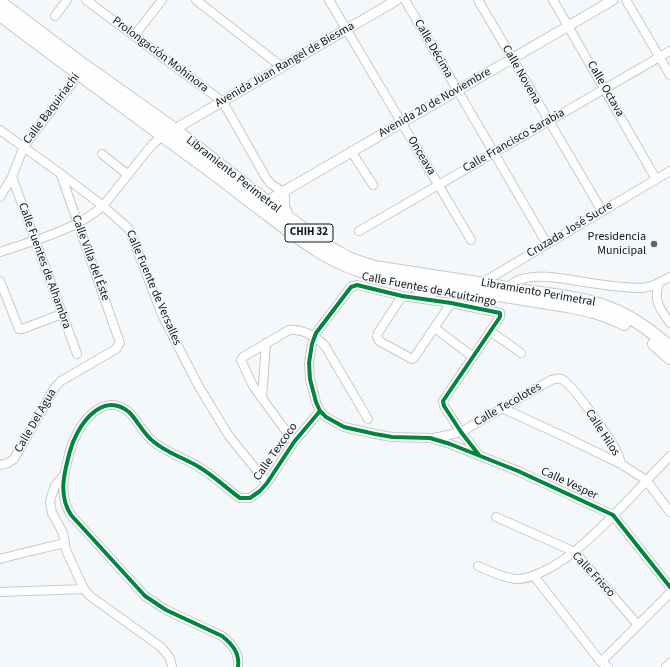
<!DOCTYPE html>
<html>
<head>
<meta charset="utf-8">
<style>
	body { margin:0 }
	canvas { display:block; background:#f5f8fa }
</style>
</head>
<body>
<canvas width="670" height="667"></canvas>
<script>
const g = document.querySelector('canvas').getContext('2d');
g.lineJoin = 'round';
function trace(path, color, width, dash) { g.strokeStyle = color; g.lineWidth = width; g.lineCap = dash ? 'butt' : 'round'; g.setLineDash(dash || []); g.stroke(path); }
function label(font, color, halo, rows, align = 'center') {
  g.font = font + ' "Source Sans 3",sans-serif'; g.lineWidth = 3; g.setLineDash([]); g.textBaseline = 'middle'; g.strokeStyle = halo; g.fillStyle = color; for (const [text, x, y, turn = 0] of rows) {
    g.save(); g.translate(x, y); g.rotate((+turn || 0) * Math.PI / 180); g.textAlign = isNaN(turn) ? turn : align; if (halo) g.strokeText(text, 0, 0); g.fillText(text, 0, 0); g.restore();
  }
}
const minor = new Path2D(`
	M 86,0 L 223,102 L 266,178 L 271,184 L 283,192
	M 196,0 L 282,67
	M 329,0 L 471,240
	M 405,0 L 547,244
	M 478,0 L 602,211
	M 553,0 L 656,179
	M 626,0 L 670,75
	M 55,16 L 67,0
	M 134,36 L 162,0
	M 0,130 L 61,174 L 103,206 L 129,229 L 163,317 L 198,385 L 229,436 L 267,483
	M 351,151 L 373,185
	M 102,154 L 128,175
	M 12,177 L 77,354
	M 0,197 L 12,177 L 24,146 L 82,70
	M 359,231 L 670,51
	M 0,252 C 35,240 74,231 103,206 L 146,152 L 153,144 L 163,136
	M 0,281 L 19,329 L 22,329 L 62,314
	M 407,281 L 417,290 L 432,296
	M 659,283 C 653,301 660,309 670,323
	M 480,284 L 670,171
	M 402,296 L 378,333 L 377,337 L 379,341 L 412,359 L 414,358 L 453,300
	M 471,302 C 506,307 499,283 526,278 C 539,275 553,277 566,279 C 591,283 616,288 642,288 L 652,286 L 670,277
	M 435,328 L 473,357
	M 490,331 L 521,353
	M 262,398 L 266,343
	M 502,408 L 565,437 L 621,464
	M 434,438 L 461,432 L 551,380 C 556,379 559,377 563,380 C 572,384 612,441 617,452 C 619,456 620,460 621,464 L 646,480 L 670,512
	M 294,442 L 253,386 L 241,360 L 243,357 L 289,330 C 301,328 317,337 325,346 L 368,419
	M 479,455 L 461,432 L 444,406 L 443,401 L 500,317 L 500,313 L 451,303 L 402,296 L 357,285 L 351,287 L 316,333 L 312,344 L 309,363 L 310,379 L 316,402 L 320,411 L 326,417 L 344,427 L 375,434 L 392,437 L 430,438 L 450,444 L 518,471 L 613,515 L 670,587
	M 0,465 L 8,463 L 14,459 L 55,387 L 61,381 L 116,349 L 120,343 L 61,175
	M 63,476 L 55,486 L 52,494 L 50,502 L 52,513 L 63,533 L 66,550 L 84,589
	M 496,517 L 575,552 L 638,625
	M 0,559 L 27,552 L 65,543
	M 478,566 C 490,571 503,578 516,579 C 533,580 562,562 575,551 C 609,523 639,488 670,456
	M 534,576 L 601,662 L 608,667
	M 0,592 L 84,589 L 90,596 L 161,647 L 170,658 L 172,667
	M 601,662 L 670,593
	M 238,667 C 240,653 232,644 222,636 L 166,610 L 145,596 L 71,515 C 58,495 64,473 70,451 C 76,428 101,389 129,412 C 138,421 143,434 154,442 C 167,453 184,458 199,467 C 214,476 226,488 240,498 L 250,498 L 260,491 L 267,483 L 294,442 L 320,411
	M 666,667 L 670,663`);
const tertiary = new Path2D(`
	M 163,136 L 397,0
	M 262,204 L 613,0`);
const primary = new Path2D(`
	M 0,2 L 85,66 L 174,129 L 266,201 L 325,245 L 350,259 L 374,267 C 425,275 475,282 525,291 C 554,295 585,298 612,309 C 633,317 652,332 670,347
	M 0,15 C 63,63 127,109 190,156 C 215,174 239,193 263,211 C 298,238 331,265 375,275 L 567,306 C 587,310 606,314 624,324
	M 283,192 L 283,207 L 288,218
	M 654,344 L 670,358`);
trace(minor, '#c7c9ca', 10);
trace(tertiary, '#c7c9ca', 11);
trace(primary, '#c7c9ca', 14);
trace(minor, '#fefefe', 8);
trace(tertiary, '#fefefe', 9);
trace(primary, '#fefefe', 12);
trace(new Path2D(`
	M 479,455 L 461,432 L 444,406 L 443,401 L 500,317 L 500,313 L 451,303 L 402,296 L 357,285 L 351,287 L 316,333 L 312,344 L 309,363 L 310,379 L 316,402 L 320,411 L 326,417 L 344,427 L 375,434 L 392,437 L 430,438 L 450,444 L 518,471 L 613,515 L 670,587
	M 238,667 C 240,653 232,644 222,636 L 166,610 L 145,596 L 71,515 C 58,495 64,473 70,451 C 76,428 101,389 129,412 C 138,421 143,434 154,442 C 167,453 184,458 199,467 C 214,476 226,488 240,498 L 250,498 L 260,491 L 267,483 L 294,442 L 320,411`), '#00873e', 4);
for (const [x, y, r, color] of [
	[654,244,4,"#636566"]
]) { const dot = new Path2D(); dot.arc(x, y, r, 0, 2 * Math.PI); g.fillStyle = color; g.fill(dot); trace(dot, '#f4f9fb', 1.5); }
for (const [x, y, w] of [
	[309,233,48]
]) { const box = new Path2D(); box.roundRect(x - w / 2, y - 9, w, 18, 3); g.fillStyle = '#f4f9fb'; g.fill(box); trace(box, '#141617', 1); }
label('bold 11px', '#141617', null, [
	["CHIH 32",309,233]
]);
label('12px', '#141617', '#f4f9fb', [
	["Calle Décima",433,49,60],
	["Prolongación Mohinora",160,55,37],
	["Avenida Juan Rangel de Biesma",285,65,-30],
	["Calle Novena",521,75,60],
	["Calle Octava",605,89,60],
	["Avenida 20 de Noviembre",435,103,-30],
	["Calle Baquiriachi",52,109,-53],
	["Calle Francisco Sarabia",514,141,-30],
	["Onceava",421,156,59],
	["Libramiento Perimetral",233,175,38],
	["Cruzada José Sucre",570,230,-31],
	["Calle Villa del Éste",90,258,70],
	["Calle Fuentes de Alhambra",44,266,70],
	["Calle Fuente de Versalles",153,288,67],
	["Calle Fuentes de Acuitzingo",429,290,11],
	["Libramiento Perimetral",538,293,10],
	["Calle Tecolotes",508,405,-30],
	["Calle Del Agua",36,421,-60],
	["Calle Hilos",602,433,57],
	["Calle Texcoco",276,452,-55],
	["Calle Vesper",569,484,25],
	["Calle Frisco",593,575,47]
]);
label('12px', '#141617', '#f4f9fb', [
	["Presidencia",646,237],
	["Municipal",646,251]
], 'right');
</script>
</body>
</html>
